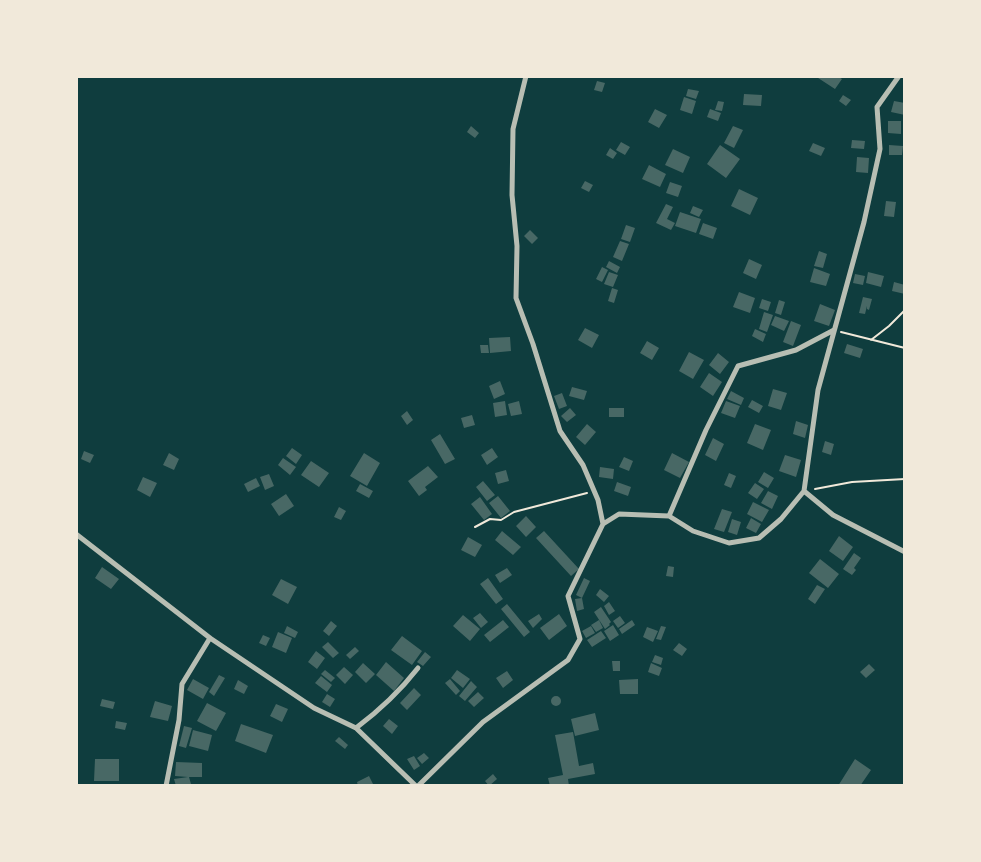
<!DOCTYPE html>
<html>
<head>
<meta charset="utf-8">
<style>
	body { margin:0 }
	#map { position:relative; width:981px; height:862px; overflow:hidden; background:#0f3d3e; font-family:Arial,sans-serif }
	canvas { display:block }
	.frame { position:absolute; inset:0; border:78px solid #f1e9da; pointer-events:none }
</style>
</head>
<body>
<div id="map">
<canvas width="981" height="862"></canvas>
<div class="frame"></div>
</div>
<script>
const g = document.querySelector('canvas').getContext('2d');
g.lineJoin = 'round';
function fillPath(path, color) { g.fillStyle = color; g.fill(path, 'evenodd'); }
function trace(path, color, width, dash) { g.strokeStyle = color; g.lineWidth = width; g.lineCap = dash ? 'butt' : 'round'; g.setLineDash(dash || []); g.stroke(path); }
fillPath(new Path2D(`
	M 815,76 L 837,76 L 842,79 L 835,89 Z
	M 597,81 L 605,83 L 602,92 L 594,90 Z
	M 688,89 L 699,91 L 696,99 L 686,96 Z
	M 744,94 L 762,95 L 761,106 L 743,105 Z
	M 843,95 L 851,100 L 846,106 L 839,101 Z
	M 684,97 L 696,101 L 692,114 L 680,110 Z
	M 718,101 L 724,102 L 722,111 L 715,110 Z
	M 894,101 L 905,103 L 905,115 L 891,112 Z
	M 655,109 L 667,115 L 659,128 L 648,122 Z
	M 710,109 L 721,113 L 718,121 L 707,117 Z
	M 888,121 L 901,121 L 901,134 L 888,133 Z
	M 471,126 L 479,133 L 475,138 L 467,132 Z
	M 733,126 L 743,130 L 734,148 L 724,143 Z
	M 852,140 L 865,141 L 864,149 L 851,148 Z
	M 621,142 L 630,147 L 625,155 L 616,150 Z
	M 813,143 L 825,148 L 821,156 L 809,151 Z
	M 720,145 L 740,159 L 726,178 L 707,164 Z
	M 889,145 L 903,146 L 902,155 L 889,155 Z
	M 610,148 L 617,153 L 613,159 L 606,155 Z
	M 673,149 L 690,157 L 683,173 L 665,165 Z
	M 857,157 L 869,158 L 868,173 L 856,172 Z
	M 649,165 L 666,174 L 660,187 L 642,179 Z
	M 585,181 L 593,185 L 589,192 L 581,188 Z
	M 670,182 L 682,186 L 678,197 L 666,193 Z
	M 739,189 L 758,198 L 750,215 L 731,206 Z
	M 886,201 L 896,202 L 894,217 L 884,216 Z
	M 666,204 L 673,207 L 667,219 L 675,223 L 671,230 L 656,223 Z
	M 693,206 L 703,210 L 699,217 L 690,213 Z
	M 680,212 L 701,219 L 696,233 L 675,226 Z
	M 703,223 L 717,228 L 713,239 L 699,234 Z
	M 626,225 L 635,228 L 630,242 L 621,239 Z
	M 530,230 L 538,238 L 532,244 L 524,236 Z
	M 620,241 L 629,244 L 622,261 L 613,257 Z
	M 819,251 L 827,254 L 823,268 L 814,266 Z
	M 749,259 L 762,265 L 756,279 L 743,273 Z
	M 609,261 L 620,267 L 617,273 L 606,267 Z
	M 602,267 L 608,270 L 602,282 L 596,279 Z
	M 814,268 L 830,274 L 826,286 L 810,282 Z
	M 609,272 L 618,275 L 613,287 L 604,284 Z
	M 868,272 L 884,276 L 881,287 L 866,283 Z
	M 855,274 L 865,276 L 863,285 L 853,283 Z
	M 894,282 L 905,285 L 905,294 L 892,291 Z
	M 612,288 L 618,290 L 614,303 L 608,301 Z
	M 739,292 L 755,298 L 750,313 L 733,307 Z
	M 863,297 L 872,299 L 869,310 L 867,309 L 867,306 L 865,314 L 859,313 Z
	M 762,299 L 771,302 L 768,311 L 759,308 Z
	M 779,300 L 785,302 L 781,315 L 775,313 Z
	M 820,304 L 835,310 L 829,326 L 814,321 Z
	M 764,312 L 773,315 L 767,332 L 759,329 Z
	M 775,316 L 789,321 L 784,331 L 771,325 Z
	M 791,321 L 801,325 L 793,346 L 783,342 Z
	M 585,328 L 599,335 L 592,348 L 578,340 Z
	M 755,329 L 766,334 L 763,342 L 752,336 Z
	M 510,337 L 511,351 L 490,353 L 489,338 Z
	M 647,341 L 659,348 L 652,360 L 640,353 Z
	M 847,344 L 863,349 L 860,358 L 844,353 Z
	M 480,345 L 488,345 L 489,353 L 481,353 Z
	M 689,352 L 704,360 L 693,379 L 679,371 Z
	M 718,353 L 729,362 L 720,374 L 709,365 Z
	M 709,373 L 722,382 L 713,396 L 700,387 Z
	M 500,381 L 505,394 L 494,399 L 489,386 Z
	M 572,387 L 587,391 L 584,400 L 569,396 Z
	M 773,389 L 787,393 L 781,410 L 768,406 Z
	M 731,391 L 744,398 L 741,405 L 727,399 Z
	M 562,393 L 567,406 L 559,409 L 554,396 Z
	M 752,400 L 763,406 L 759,413 L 748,407 Z
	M 505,401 L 507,415 L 495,417 L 493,403 Z
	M 519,401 L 522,414 L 511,416 L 508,404 Z
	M 726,401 L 740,406 L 735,418 L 721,413 Z
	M 570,408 L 576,415 L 567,422 L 561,416 Z
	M 609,408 L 624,408 L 624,417 L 609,417 Z
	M 407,411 L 413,420 L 407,425 L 401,416 Z
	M 472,415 L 475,425 L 464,428 L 461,418 Z
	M 796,421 L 808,425 L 805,438 L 793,434 Z
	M 587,424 L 596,432 L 585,445 L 576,437 Z
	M 755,424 L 771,430 L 763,450 L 747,443 Z
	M 440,434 L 455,459 L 445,464 L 431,440 Z
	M 713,438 L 724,444 L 716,461 L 705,455 Z
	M 825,441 L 834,444 L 831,455 L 822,452 Z
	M 292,448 L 302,455 L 296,464 L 286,456 Z
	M 492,448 L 498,457 L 487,465 L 481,455 Z
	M 84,451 L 94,455 L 90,463 L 81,459 Z
	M 169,453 L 179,459 L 174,470 L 163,465 Z
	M 364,453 L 380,463 L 367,486 L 350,476 Z
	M 672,453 L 689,462 L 680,478 L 664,470 Z
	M 785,455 L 801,460 L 796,477 L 779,471 Z
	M 624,457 L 633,461 L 629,471 L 619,467 Z
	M 283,458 L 296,467 L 290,475 L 278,465 Z
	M 311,461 L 329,473 L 319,487 L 301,475 Z
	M 428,466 L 438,477 L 425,487 L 427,490 L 419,496 L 408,481 Z
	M 600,467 L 614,469 L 613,479 L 599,477 Z
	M 506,470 L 509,481 L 498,484 L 495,473 Z
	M 764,472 L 774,478 L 768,488 L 758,482 Z
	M 729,473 L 736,476 L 731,488 L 724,485 Z
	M 269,474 L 274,486 L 265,490 L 260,477 Z
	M 143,477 L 157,483 L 150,497 L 137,490 Z
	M 256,478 L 260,486 L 248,492 L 244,484 Z
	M 483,481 L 495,495 L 487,501 L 476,487 Z
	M 617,482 L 631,487 L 628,496 L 614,491 Z
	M 755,483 L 764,489 L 757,499 L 748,493 Z
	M 360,484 L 373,491 L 369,498 L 356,491 Z
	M 768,491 L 778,496 L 772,509 L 761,503 Z
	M 286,494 L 294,506 L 279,516 L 271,504 Z
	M 498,496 L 510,511 L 501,518 L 489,503 Z
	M 480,497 L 492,514 L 484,520 L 471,504 Z
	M 753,502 L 769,510 L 762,522 L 747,514 Z
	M 339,507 L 346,511 L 341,520 L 334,517 Z
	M 722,509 L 732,512 L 724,532 L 714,529 Z
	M 526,516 L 536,527 L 526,537 L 516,526 Z
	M 751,518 L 761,524 L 756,533 L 746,528 Z
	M 732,519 L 741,522 L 737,535 L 728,532 Z
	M 502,531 L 521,547 L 513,555 L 495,540 Z
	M 544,531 L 579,569 L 571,576 L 536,538 Z
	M 839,536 L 853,547 L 843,561 L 829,551 Z
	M 468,537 L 482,545 L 475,557 L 461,550 Z
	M 854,553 L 861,558 L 854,568 L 856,570 L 852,575 L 843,569 Z
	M 820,559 L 839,574 L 828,588 L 809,573 Z
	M 668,566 L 674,567 L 673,577 L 666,576 Z
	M 102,567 L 119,579 L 111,589 L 95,578 Z
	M 507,568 L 512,575 L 500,583 L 495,575 Z
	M 488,578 L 503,599 L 496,604 L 480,584 Z
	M 584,578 L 590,581 L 582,598 L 576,595 Z
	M 281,579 L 297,587 L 288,604 L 272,595 Z
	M 817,585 L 825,589 L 815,604 L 808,599 Z
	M 600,589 L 609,596 L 604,602 L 596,595 Z
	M 582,598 L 584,609 L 577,611 L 575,599 Z
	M 609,602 L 615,611 L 609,615 L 604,606 Z
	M 507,604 L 530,632 L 524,637 L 501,609 Z
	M 601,607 L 611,622 L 609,624 L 610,625 L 605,629 L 594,612 Z
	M 480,613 L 488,622 L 481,628 L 473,618 Z
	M 539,614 L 542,619 L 533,628 L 528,621 Z
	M 559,614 L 567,626 L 549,640 L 540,628 Z
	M 463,615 L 480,629 L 470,641 L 453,626 Z
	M 620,616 L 625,623 L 618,628 L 613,621 Z
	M 503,620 L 509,627 L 490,642 L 484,635 Z
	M 599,620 L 603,628 L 596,632 L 591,625 Z
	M 632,620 L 635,625 L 622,634 L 619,629 Z
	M 331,621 L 337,626 L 329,636 L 323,631 Z
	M 613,625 L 619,635 L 610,641 L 604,631 Z
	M 287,626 L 298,632 L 295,638 L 284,633 Z
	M 591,626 L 595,633 L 586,638 L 582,631 Z
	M 661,626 L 666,627 L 661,640 L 656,639 Z
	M 647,627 L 658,631 L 653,642 L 643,637 Z
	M 601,631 L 606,638 L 592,647 L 587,640 Z
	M 278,632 L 292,638 L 286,653 L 272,647 Z
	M 263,635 L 270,638 L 266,646 L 259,643 Z
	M 402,636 L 422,651 L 412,665 L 391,650 Z
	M 328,642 L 339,653 L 333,658 L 322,647 Z
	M 679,643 L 687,649 L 682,656 L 673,650 Z
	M 355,647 L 359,651 L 350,659 L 346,655 Z
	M 316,651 L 325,658 L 317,669 L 308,662 Z
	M 425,652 L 431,657 L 423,666 L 417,662 Z
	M 655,655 L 663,658 L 661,665 L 652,662 Z
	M 612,661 L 620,661 L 620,671 L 613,671 Z
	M 386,662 L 404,678 L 394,691 L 376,675 Z
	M 363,663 L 375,674 L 366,683 L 355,672 Z
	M 651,663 L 662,668 L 659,676 L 648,672 Z
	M 869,664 L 875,670 L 866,678 L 860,672 Z
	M 344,667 L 353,675 L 345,684 L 336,675 Z
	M 325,670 L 335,678 L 331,682 L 321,674 Z
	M 457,670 L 470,679 L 463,688 L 451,678 Z
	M 507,671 L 513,680 L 503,688 L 496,678 Z
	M 219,675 L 225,678 L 214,696 L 209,692 Z
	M 321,676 L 332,685 L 327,692 L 315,683 Z
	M 193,679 L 209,688 L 203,699 L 187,690 Z
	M 450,679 L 460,691 L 456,695 L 445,683 Z
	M 638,679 L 638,694 L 620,694 L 619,680 Z
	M 238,680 L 248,686 L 244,694 L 234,689 Z
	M 471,681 L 477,687 L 465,701 L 459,696 Z
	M 414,688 L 421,695 L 407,710 L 400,703 Z
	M 478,692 L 484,698 L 474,707 L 468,701 Z
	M 327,694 L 335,699 L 330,707 L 322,702 Z
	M551 701a5 5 0 1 1 10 0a5 5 0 1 1-10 0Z
	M 102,699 L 115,702 L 113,709 L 100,706 Z
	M 155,701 L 172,706 L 168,721 L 150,717 Z
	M 207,703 L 226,713 L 216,731 L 197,721 Z
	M 276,704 L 288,709 L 282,722 L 270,716 Z
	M 595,713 L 599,730 L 575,736 L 571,719 Z
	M 389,719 L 398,726 L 392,734 L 383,726 Z
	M 116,721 L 127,723 L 125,730 L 115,728 Z
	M 241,724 L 273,735 L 266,753 L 235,741 Z
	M 184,726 L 192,728 L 186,748 L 179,746 Z
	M 193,730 L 212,735 L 208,751 L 189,746 Z
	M 573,732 L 579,766 L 593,763 L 595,774 L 568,779 L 569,786 L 550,786 L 548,778 L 563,775 L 555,735 Z
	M 339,737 L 348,745 L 345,749 L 335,741 Z
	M 424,753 L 429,758 L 422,764 L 417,758 Z
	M 414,756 L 420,766 L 414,770 L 407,759 Z
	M 95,759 L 119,759 L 119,781 L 94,781 Z
	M 855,759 L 871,770 L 860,786 L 838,786 Z
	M 176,762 L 202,763 L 202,777 L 189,777 L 191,784 L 176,786 L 174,779 L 188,777 L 175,776 Z
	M 493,774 L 497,779 L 489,786 L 485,781 Z
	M 369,776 L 373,784 L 369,786 L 358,786 L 357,782 Z`), '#486865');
trace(new Path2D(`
	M 841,332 L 905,348
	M 871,340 L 889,326 L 905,310
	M 815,489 L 852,482 L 905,479
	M 475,527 L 490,519 L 501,520 L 514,512 L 587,493`), '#f1e9da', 2);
trace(new Path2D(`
	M 526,76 L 513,129 L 512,195 L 517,246 L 516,298 L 533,344 L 560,431 L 583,465 L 598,500 L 603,524
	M 804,491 L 833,515 L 905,552
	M 669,516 L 706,430 L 738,366 L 796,350 L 834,330
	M 76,534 L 210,638 L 314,708 L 356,728 L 416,786
	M 356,728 C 380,710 400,691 418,668
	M 166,786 L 179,720 L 182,684 L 210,638
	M 418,786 L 483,722 L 568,660 L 580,639 L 568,596 L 603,524 L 619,514 L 669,516 L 693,531 L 729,543 L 759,538 L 781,519 L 804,491 L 818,390 L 864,222 L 880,149 L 877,107 L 899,76`), '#b8beb3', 5);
</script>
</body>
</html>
